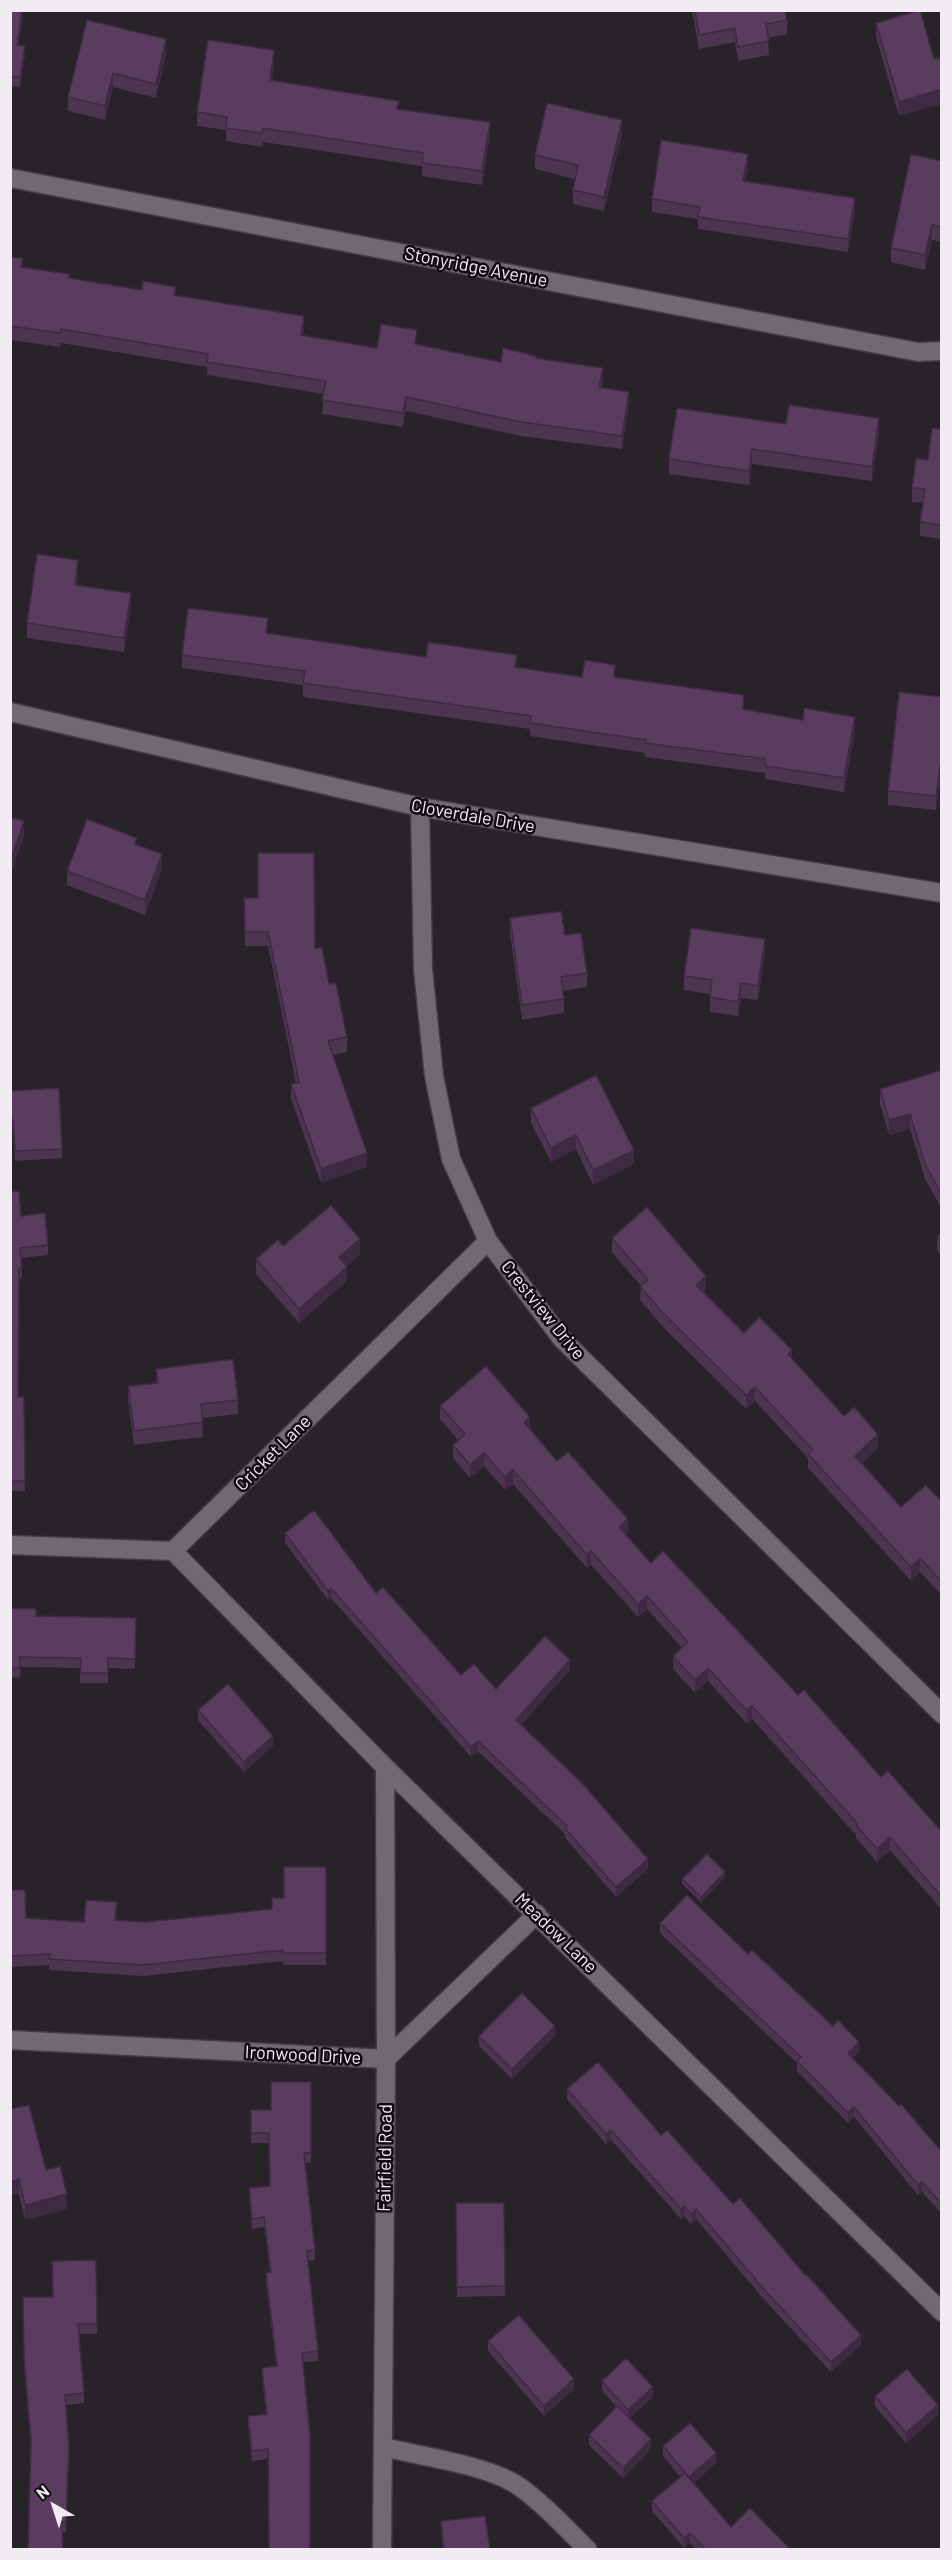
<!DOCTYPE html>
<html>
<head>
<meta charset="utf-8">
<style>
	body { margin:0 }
	#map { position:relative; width:952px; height:2560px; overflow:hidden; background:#282229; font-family:Barlow,sans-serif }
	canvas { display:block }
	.frame { position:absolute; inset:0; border:12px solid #f0ecf1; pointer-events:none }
	.north { position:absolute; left:24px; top:2476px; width:60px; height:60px; -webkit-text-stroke:4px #0f0c10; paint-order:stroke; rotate:321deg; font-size:16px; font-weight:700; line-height:24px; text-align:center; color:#f0ecf1 }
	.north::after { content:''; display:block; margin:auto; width:21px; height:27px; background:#f0ecf1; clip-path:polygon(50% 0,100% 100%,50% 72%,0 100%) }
</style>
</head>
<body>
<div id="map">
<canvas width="952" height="2560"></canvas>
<div class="frame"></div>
<div class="north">N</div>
</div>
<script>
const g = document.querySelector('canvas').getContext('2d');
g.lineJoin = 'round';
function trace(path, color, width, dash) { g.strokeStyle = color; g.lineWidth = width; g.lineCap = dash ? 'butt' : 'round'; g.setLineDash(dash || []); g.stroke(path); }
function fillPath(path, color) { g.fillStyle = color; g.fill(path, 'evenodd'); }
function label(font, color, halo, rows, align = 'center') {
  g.font = font + ' Barlow,sans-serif'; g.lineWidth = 5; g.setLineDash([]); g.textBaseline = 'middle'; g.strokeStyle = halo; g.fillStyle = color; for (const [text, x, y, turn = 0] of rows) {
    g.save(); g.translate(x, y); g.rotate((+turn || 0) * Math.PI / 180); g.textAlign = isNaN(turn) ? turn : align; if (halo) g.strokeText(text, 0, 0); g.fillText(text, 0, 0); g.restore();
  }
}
const minor = new Path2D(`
	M 10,178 L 918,352 L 942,351
	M 10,712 L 420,807 L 942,893
	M 420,807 L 423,969 L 434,1076 L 451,1159 L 488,1241 L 562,1339 L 942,1714
	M 10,1545 L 173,1551 L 488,1241
	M 173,1551 L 385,1767 L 942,2312
	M 10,2040 L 386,2059 L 537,1914
	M 383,2447 C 420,2456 479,2464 512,2482 C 535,2495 568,2530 588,2550
	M 382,2550 L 386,2059 L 385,1767`);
trace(minor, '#423c43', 21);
trace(minor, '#706971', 18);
fillPath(new Path2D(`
	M 10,10 L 23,10 L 23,17 L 18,45 L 25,56 L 20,87 L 10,86 Z
	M 692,10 L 785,10 L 787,20 L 787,34 L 768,38 L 769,55 L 738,61 L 735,42 L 699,49 Z
	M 87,20 L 166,54 L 156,98 L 113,87 L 105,120 L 68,111 L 68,97 Z
	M 876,23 L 934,59 L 899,116 L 876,37 Z
	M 274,63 L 272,80 L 399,109 L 490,135 L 482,185 L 422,176 L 422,166 L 263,142 L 262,147 L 226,141 L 226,130 L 197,126 L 197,112 Z
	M 622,134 L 604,211 L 573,204 L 573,190 L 575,179 L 535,169 L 535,155 Z
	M 942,161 L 942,242 L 932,240 L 925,270 L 891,262 L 891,248 Z
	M 748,166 L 745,182 L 855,211 L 848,252 L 698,229 L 698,219 L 652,212 L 652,199 Z
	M 10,257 L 23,267 L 69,278 L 176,295 L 304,330 L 303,336 L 377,348 L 417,344 L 501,362 L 536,358 L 603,382 L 602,387 L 629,405 L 622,449 L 521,436 L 406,411 L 403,427 L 322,414 L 324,394 L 207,375 L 207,367 L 61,343 L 60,347 L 10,340 Z
	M 786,424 L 879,433 L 872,481 L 752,464 L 749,485 L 669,474 L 669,459 Z
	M 942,429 L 942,539 L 920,536 L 920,522 L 923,503 L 912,502 L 912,488 L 928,460 Z
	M 78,575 L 77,585 L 131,607 L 124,652 L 27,638 L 27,623 Z
	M 268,633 L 426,657 L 517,667 L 582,677 L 615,677 L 744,709 L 855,731 L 844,792 L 765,779 L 765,773 L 645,757 L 645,753 L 530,736 L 530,729 L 303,697 L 303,685 L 182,668 L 182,655 Z
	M 942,697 L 942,767 L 936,810 L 888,805 L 888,791 Z
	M 10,817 L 24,836 L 12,871 L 10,870 Z
	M 137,844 L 162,868 L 145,915 L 67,885 L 67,871 Z
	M 244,898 L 315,949 L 329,984 L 347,1037 L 347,1052 L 333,1055 L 367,1167 L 321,1183 L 291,1099 L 291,1084 L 296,1083 L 268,946 L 245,946 Z
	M 510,918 L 565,935 L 587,973 L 587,987 L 563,991 L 564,999 L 564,1013 L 522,1020 L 510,933 Z
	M 765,953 L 758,1000 L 741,998 L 738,1016 L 710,1012 L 710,994 L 684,990 L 684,976 Z
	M 942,1070 L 942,1209 L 925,1179 L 910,1129 L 889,1135 L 880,1104 L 880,1089 Z
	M 10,1091 L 62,1149 L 62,1158 L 15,1161 L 13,1129 L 10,1129 Z
	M 531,1108 L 634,1164 L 593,1185 L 576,1149 L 551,1162 L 531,1123 Z
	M 10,1192 L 21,1216 L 48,1245 L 48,1255 L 21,1258 L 22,1278 L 19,1278 L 18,1397 L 24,1397 L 25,1491 L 10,1491 Z
	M 942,1233 L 942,1258 L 937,1250 L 937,1236 Z
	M 612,1238 L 706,1290 L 704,1292 L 744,1333 L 792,1359 L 844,1416 L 878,1448 L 862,1463 L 901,1507 L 942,1502 L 942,1596 L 920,1572 L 911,1581 L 808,1468 L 808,1458 L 755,1401 L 746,1409 L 663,1327 L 640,1300 L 641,1286 L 612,1252 Z
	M 283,1246 L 360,1254 L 347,1266 L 347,1281 L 299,1323 L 256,1274 L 256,1259 Z
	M 156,1369 L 238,1400 L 238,1414 L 202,1418 L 203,1437 L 134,1445 L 128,1401 L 128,1386 L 156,1383 Z
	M 440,1406 L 530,1429 L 557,1461 L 628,1532 L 626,1534 L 651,1563 L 798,1695 L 881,1777 L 942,1832 L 942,1910 L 890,1850 L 877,1862 L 856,1838 L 856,1835 L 752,1719 L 747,1724 L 708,1681 L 695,1693 L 673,1669 L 673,1656 L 682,1648 L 647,1609 L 638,1617 L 591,1565 L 587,1568 L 513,1484 L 505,1490 L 484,1466 L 470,1478 L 453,1458 L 453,1445 L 458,1440 L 440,1419 Z
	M 285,1533 L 376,1593 L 461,1675 L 496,1689 L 570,1670 L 521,1725 L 648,1869 L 616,1897 L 565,1838 L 565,1834 L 478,1751 L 471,1757 L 331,1598 L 328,1600 L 285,1543 Z
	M 10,1608 L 36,1616 L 136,1618 L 135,1669 L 108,1668 L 108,1683 L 80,1683 L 80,1668 L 20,1667 L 20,1678 L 10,1677 Z
	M 198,1710 L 273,1746 L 244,1772 L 198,1720 Z
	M 326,1867 L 326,1965 L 283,1965 L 283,1961 L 143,1976 L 49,1970 L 49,1965 L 10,1967 L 10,1890 L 26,1918 L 84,1922 L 117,1913 L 116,1920 L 145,1922 L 272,1909 L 284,1898 Z
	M 725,1877 L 701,1902 L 682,1884 L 682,1879 Z
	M 660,1923 L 748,1954 L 859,2052 L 853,2058 L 942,2152 L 942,2214 L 922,2192 L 918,2195 L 854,2117 L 848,2123 L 797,2071 L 797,2063 L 660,1933 Z
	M 479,2036 L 555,2036 L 512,2079 L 479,2046 Z
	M 311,2082 L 311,2163 L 305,2163 L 315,2250 L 315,2260 L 308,2261 L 318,2351 L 318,2361 L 303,2362 L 310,2434 L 310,2550 L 269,2550 L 268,2459 L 252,2461 L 248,2426 L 248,2416 L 266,2414 L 262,2378 L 262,2368 L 276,2366 L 266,2283 L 266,2273 L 270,2272 L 264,2227 L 252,2229 L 249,2198 L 249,2188 L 269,2186 L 269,2143 L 251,2143 L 251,2110 L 271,2110 Z
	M 567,2089 L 661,2135 L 733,2204 L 861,2345 L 831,2372 L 762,2297 L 696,2219 L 691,2224 L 684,2216 L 681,2219 L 611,2140 L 606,2144 L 567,2099 Z
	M 10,2109 L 46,2170 L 67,2209 L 25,2220 L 19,2194 Z
	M 456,2203 L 504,2203 L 505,2296 L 457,2297 Z
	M 96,2260 L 97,2334 L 79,2334 L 84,2393 L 84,2403 L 66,2405 L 69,2446 L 66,2532 L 62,2532 L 28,2549 L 31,2448 L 24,2367 L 23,2297 L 53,2297 Z
	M 488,2341 L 574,2389 L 544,2416 L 488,2351 Z
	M 602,2381 L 653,2397 L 630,2418 L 651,2449 L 623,2478 L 589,2445 L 589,2435 L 616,2406 L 602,2391 Z
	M 875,2396 L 938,2415 L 906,2443 L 875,2406 Z
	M 663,2446 L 716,2463 L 694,2483 L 731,2527 L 791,2550 L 696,2550 L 690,2543 L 684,2548 L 652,2511 L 652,2501 L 680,2477 L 663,2456 Z
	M 441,2521 L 490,2550 L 443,2550 L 441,2531 Z`), '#4d3451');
fillPath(new Path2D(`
	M 22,10 L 23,17 L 17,55 L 17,45 Z
	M 166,39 L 166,54 L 156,98 L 156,84 Z
	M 25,46 L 25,56 L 20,87 L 20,77 Z
	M 274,50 L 274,63 L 270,93 L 270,80 Z
	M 113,73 L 113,87 L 105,120 L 105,106 Z
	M 942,89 L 942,104 L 899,116 L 899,102 Z
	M 622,120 L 622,134 L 604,211 L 604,197 Z
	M 490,122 L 490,135 L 482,185 L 482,171 Z
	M 748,154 L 748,166 L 743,194 L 743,181 Z
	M 855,198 L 855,211 L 848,252 L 848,239 Z
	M 932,225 L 932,240 L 925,270 L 925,255 Z
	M 304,316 L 304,330 L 301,349 L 301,335 Z
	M 603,368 L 603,382 L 599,401 L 599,387 Z
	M 629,392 L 629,405 L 622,449 L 622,436 Z
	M 406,397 L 406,411 L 403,427 L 403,413 Z
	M 879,418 L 879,433 L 872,481 L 872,467 Z
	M 752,449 L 752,464 L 749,485 L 749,471 Z
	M 78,560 L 78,575 L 75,599 L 75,585 Z
	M 131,593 L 131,607 L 124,652 L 124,638 Z
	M 855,717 L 855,731 L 844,792 L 844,778 Z
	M 942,752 L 942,767 L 936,810 L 936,796 Z
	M 24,821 L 24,836 L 12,871 L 12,856 Z
	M 162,854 L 162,868 L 145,915 L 145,900 Z
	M 765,939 L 765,953 L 758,1000 L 758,986 Z
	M 741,983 L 741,998 L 738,1016 L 738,1002 Z
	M 910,1114 L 910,1129 L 889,1135 L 889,1120 Z
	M 576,1135 L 576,1149 L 551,1162 L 551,1148 Z
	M 634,1150 L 634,1164 L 593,1185 L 593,1170 Z
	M 367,1153 L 367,1167 L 321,1183 L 321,1169 Z
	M 360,1239 L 360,1254 L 339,1272 L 339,1257 Z
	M 347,1267 L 347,1281 L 299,1323 L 299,1309 Z
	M 706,1276 L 706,1290 L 696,1299 L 696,1285 Z
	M 792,1350 L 792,1364 L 788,1354 Z
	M 755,1387 L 755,1401 L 746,1409 L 746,1395 Z
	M 530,1417 L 530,1430 L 524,1422 Z
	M 878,1434 L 878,1448 L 855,1470 L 855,1456 Z
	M 484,1453 L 484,1466 L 470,1478 L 470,1465 Z
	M 513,1470 L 513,1484 L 505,1490 L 505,1477 Z
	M 628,1519 L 628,1532 L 619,1540 L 619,1527 Z
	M 591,1551 L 591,1565 L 587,1568 L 587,1555 Z
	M 920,1558 L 920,1572 L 911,1581 L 911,1567 Z
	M 331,1588 L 331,1598 L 328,1600 L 328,1591 Z
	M 647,1596 L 647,1609 L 638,1617 L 638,1604 Z
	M 570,1660 L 570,1670 L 516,1730 L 516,1720 Z
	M 708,1668 L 708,1681 L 695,1693 L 695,1680 Z
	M 752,1706 L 752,1719 L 747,1724 L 747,1711 Z
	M 273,1736 L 273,1746 L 244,1772 L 244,1762 Z
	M 478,1741 L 478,1751 L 471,1757 L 471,1747 Z
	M 890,1837 L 890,1850 L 877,1862 L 877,1849 Z
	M 648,1859 L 648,1869 L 616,1897 L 616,1887 Z
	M 725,1872 L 725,1877 L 701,1902 L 701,1897 Z
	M 555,2026 L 555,2036 L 512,2079 L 512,2069 Z
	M 859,2042 L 859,2052 L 848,2063 L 848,2053 Z
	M 854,2107 L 854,2117 L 848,2123 L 848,2113 Z
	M 611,2130 L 611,2140 L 606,2144 L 606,2134 Z
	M 19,2179 L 19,2194 L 10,2196 L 10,2182 Z
	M 922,2182 L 922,2192 L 918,2195 L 918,2185 Z
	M 67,2194 L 67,2209 L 25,2220 L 25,2205 Z
	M 684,2206 L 684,2216 L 681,2219 L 681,2209 Z
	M 696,2209 L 696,2219 L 691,2224 L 691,2214 Z
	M 861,2335 L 861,2345 L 831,2372 L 831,2362 Z
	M 574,2379 L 574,2389 L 544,2416 L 544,2406 Z
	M 653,2387 L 653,2397 L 628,2420 L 628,2410 Z
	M 938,2405 L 938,2415 L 906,2443 L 906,2433 Z
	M 651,2439 L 651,2449 L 623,2478 L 623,2468 Z
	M 716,2453 L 716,2463 L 689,2487 L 689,2477 Z
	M 690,2533 L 690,2543 L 684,2548 L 684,2538 Z`), '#3e2a42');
const building = new Path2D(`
	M 10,10 L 22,10 L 17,45 L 25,46 L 20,77 L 10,76 Z
	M 695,10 L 785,10 L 787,20 L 766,24 L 769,41 L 738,47 L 735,28 L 699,35 Z
	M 920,10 L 934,59 L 942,57 L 942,89 L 899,102 L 876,23 Z
	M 87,20 L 166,39 L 156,84 L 113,73 L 105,106 L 68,97 Z
	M 208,40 L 274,50 L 270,80 L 399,101 L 397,109 L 490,122 L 482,171 L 422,163 L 423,153 L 263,128 L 262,133 L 226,128 L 227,117 L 197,112 Z
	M 547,103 L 622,120 L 604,197 L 573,190 L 578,165 L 535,155 Z
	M 661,140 L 748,154 L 743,181 L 855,198 L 848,239 L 698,217 L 700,207 L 652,199 Z
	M 911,154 L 942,161 L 942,227 L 932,225 L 925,255 L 891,248 Z
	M 10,257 L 23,258 L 21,267 L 69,274 L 69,278 L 142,290 L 143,281 L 176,287 L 174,295 L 304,316 L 301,335 L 377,348 L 381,324 L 417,330 L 415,344 L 501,362 L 503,348 L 536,356 L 536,358 L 603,368 L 599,387 L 629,392 L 622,436 L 521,422 L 406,397 L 403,413 L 322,400 L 326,381 L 207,362 L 208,354 L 61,329 L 60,333 L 10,326 Z
	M 789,405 L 879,418 L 872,467 L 752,449 L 749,471 L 669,459 L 677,408 L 786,424 Z
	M 932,428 L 942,429 L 942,525 L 920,522 L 925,489 L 912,488 L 916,458 L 928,460 Z
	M 37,554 L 78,560 L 75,585 L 131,593 L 124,638 L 27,623 Z
	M 188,608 L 268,618 L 266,633 L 426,657 L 428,642 L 517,655 L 515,667 L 582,677 L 585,660 L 615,665 L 614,677 L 744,695 L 743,709 L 803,720 L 804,708 L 855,717 L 844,778 L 765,766 L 766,759 L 645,743 L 646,740 L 530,723 L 531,716 L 303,683 L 305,671 L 182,655 Z
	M 899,692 L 942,697 L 942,752 L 936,796 L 888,791 Z
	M 10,817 L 24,821 L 12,856 L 10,856 Z
	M 87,819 L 137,838 L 135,844 L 162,854 L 145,900 L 67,871 Z
	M 258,853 L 314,853 L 315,949 L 322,947 L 329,984 L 336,983 L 347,1037 L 328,1041 L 367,1153 L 321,1169 L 291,1084 L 299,1082 L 268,932 L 245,932 L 244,898 L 258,898 Z
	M 561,911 L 565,935 L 581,933 L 587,973 L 561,977 L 564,999 L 522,1005 L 510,918 Z
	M 691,928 L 765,939 L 758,986 L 741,983 L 738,1002 L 710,997 L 712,980 L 684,976 Z
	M 942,1070 L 942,1195 L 925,1164 L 910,1114 L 889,1120 L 880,1089 Z
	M 596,1075 L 634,1150 L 593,1170 L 576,1135 L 551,1148 L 531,1108 Z
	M 59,1088 L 62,1149 L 15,1151 L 13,1119 L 10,1119 L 10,1091 Z
	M 19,1191 L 21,1216 L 45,1213 L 48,1245 L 20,1248 L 22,1268 L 19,1268 L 18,1397 L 24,1397 L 25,1481 L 10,1481 L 10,1192 Z
	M 331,1205 L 360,1239 L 339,1257 L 347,1267 L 299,1309 L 256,1259 L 278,1240 L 283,1246 Z
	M 647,1207 L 706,1276 L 696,1285 L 744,1333 L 759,1317 L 792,1350 L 788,1354 L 844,1416 L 854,1407 L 878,1434 L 855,1456 L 901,1507 L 926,1485 L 942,1502 L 942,1512 L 940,1514 L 942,1516 L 942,1582 L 920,1558 L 911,1567 L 808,1454 L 813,1450 L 755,1387 L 746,1395 L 663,1313 L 640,1286 L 648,1280 L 612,1238 Z
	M 942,1233 L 942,1243 L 937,1236 Z
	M 233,1359 L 238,1400 L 201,1404 L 203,1422 L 134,1431 L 128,1386 L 158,1383 L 156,1369 Z
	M 486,1366 L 530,1417 L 524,1422 L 557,1461 L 568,1452 L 628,1519 L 619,1527 L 651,1563 L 663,1551 L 798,1695 L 804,1690 L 881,1777 L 888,1771 L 942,1832 L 942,1897 L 890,1837 L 877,1849 L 856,1825 L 858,1824 L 752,1706 L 747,1711 L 708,1668 L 695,1680 L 673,1656 L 688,1642 L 647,1596 L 638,1604 L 591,1551 L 587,1555 L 513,1470 L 505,1477 L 484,1453 L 470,1465 L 453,1445 L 465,1434 L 440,1406 Z
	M 314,1510 L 376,1593 L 383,1587 L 461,1675 L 474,1664 L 496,1689 L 545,1636 L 570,1660 L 516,1720 L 582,1783 L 648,1859 L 616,1887 L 565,1828 L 567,1826 L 478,1741 L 471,1747 L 331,1588 L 328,1591 L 285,1533 Z
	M 10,1608 L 36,1609 L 36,1616 L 136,1618 L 135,1659 L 108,1658 L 108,1673 L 80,1673 L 81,1658 L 20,1657 L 20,1668 L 10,1667 Z
	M 228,1684 L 273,1736 L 244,1762 L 198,1710 Z
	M 707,1854 L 725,1872 L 701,1897 L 682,1879 Z
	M 284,1867 L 326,1867 L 326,1953 L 283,1953 L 283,1950 L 143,1965 L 49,1959 L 50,1954 L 10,1956 L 10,1890 L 25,1890 L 26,1918 L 84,1922 L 86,1900 L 117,1902 L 115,1920 L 145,1922 L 272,1909 L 272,1898 L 284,1898 Z
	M 687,1895 L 748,1954 L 752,1950 L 833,2026 L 838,2020 L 859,2042 L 848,2053 L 899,2106 L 901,2104 L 942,2152 L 942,2204 L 922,2182 L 918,2185 L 854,2107 L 848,2113 L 797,2061 L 801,2057 L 660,1923 Z
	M 522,1993 L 555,2026 L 512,2069 L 479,2036 Z
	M 598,2062 L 661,2135 L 667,2130 L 733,2204 L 740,2198 L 806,2276 L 807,2275 L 861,2335 L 831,2362 L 762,2287 L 696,2209 L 691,2214 L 684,2206 L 681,2209 L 611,2130 L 606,2134 L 567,2089 Z
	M 271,2082 L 311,2082 L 311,2153 L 304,2153 L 315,2250 L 307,2251 L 318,2351 L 302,2353 L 310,2434 L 310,2547 L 309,2547 L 309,2550 L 269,2550 L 268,2449 L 252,2451 L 248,2416 L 267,2414 L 262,2368 L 277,2366 L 266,2273 L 271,2272 L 264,2217 L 252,2219 L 249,2188 L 270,2186 L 269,2133 L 251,2133 L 251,2110 L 271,2110 Z
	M 29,2105 L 46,2170 L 60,2166 L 67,2194 L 25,2205 L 19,2179 L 10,2182 L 10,2109 Z
	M 456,2203 L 504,2203 L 505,2286 L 457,2287 Z
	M 96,2260 L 97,2324 L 78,2324 L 84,2393 L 65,2395 L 69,2446 L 66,2522 L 62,2522 L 63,2550 L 24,2550 L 28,2549 L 31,2440 L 24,2358 L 23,2297 L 53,2297 L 52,2261 Z
	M 519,2315 L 574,2379 L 544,2406 L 488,2341 Z
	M 626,2358 L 653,2387 L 628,2410 L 602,2381 Z
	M 907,2369 L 938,2405 L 906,2433 L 875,2396 Z
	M 617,2406 L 651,2439 L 623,2468 L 589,2435 Z
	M 690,2423 L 716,2453 L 689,2477 L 663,2446 Z
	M 685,2473 L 731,2527 L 750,2508 L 791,2550 L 706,2550 L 690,2533 L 684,2538 L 652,2501 Z
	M 485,2516 L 490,2550 L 444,2550 L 441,2521 Z`);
fillPath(building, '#593c5e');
trace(building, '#3e2a42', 1.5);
label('18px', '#f0ecf1', '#0f0c10', [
	["Stonyridge Avenue",476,267,11],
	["Cloverdale Drive",473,816,10],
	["Crestview Drive",543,1310,51],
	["Cricket Lane",273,1453,-45],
	["Meadow Lane",556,1933,44],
	["Ironwood Drive",303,2055,3],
	["Fairfield Road",385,2158,-89]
]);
</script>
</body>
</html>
